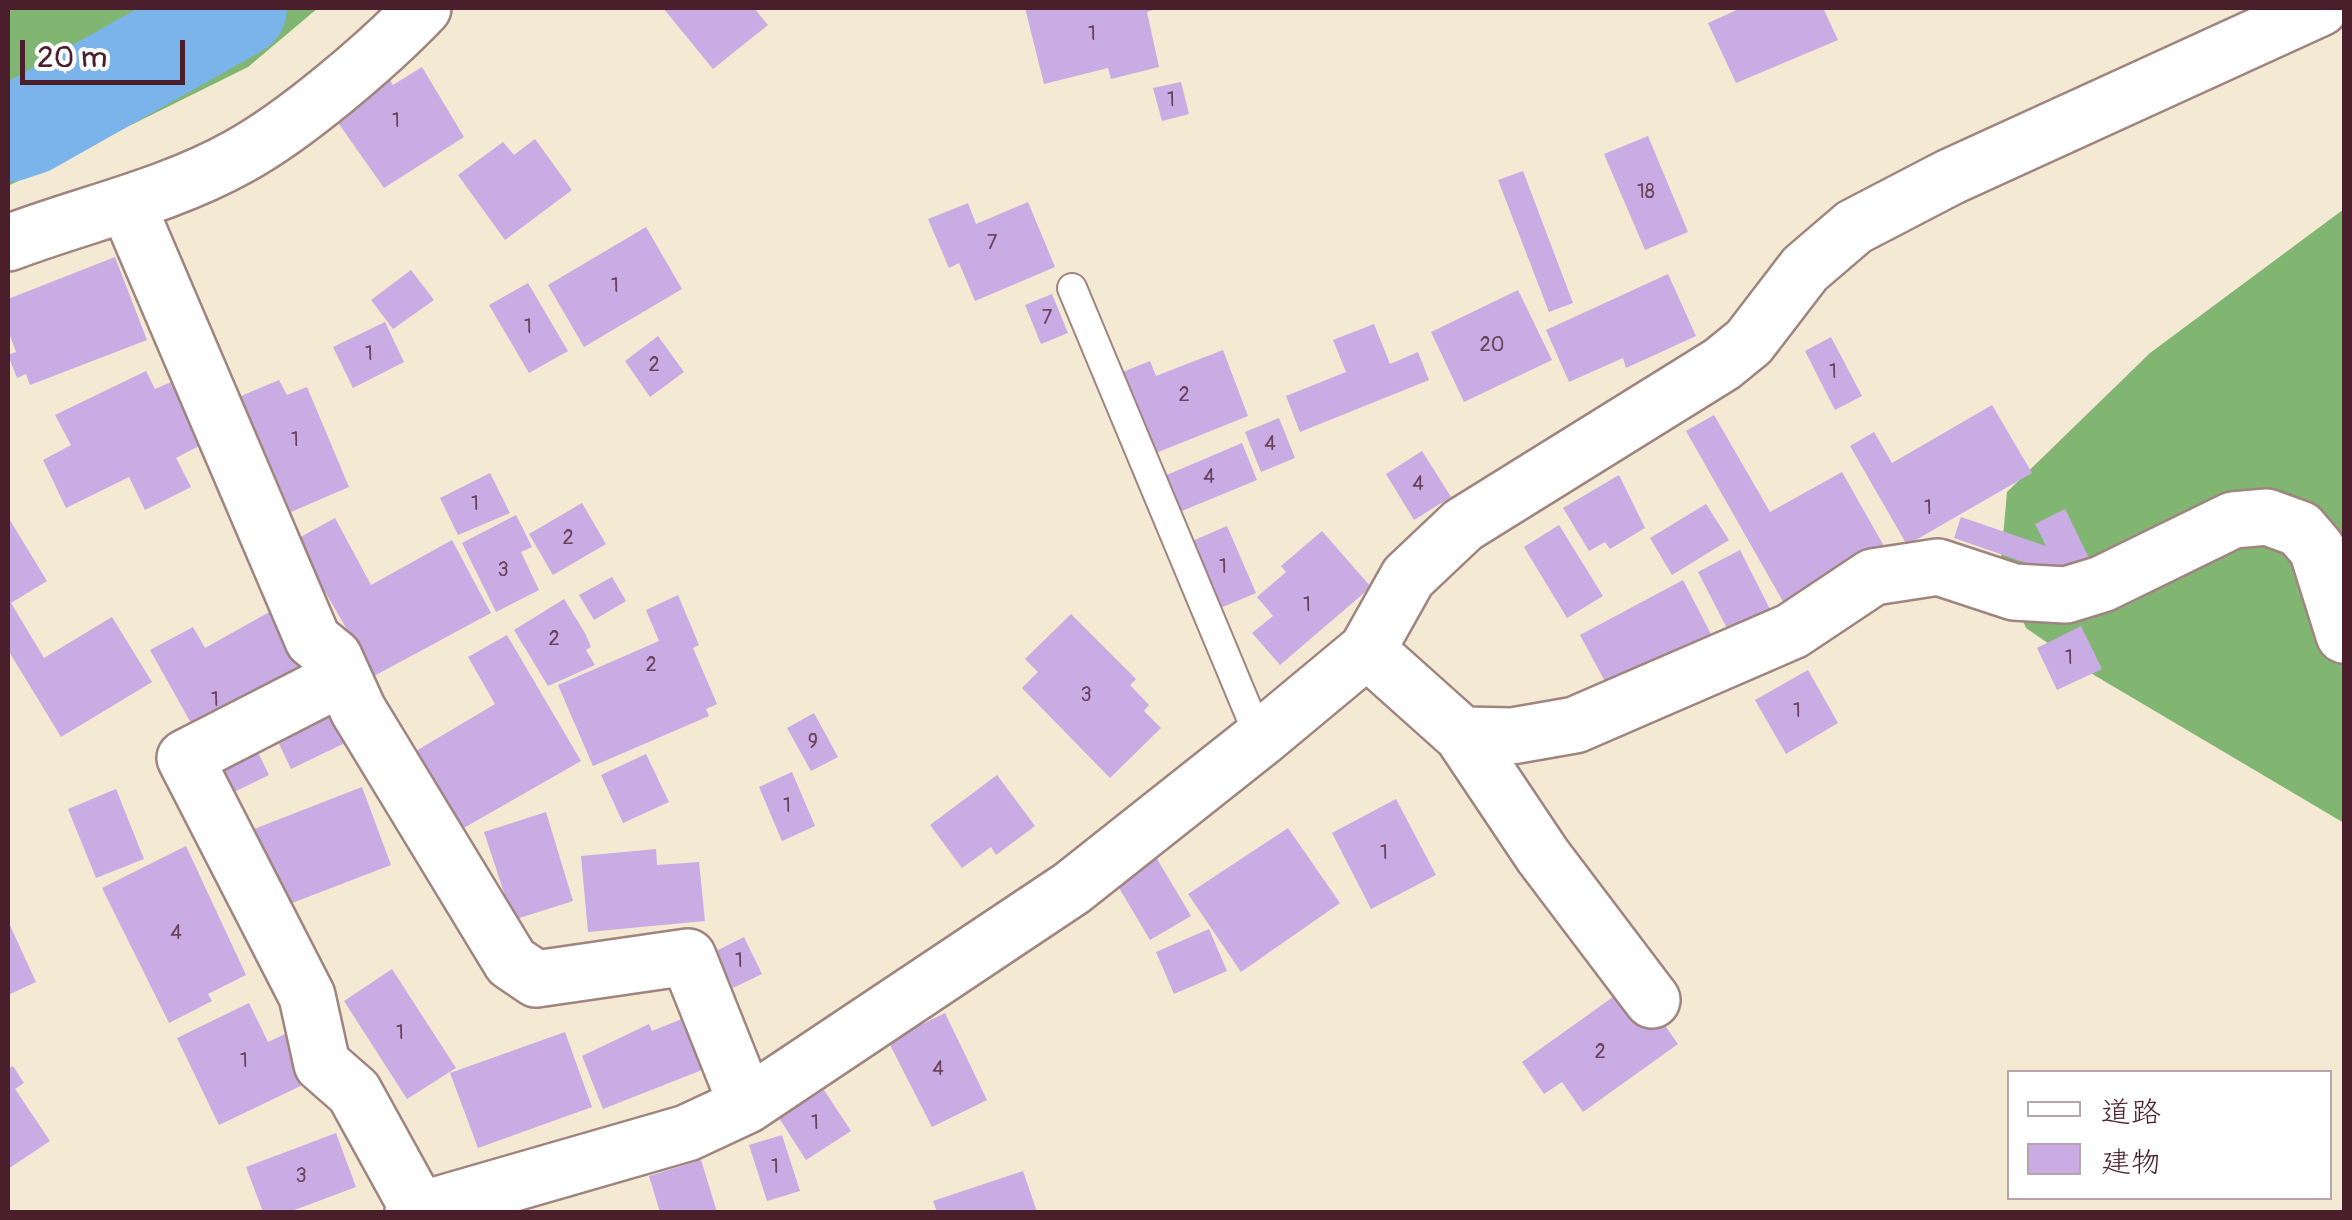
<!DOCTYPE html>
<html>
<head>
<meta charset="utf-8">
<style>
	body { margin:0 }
	#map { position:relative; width:2352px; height:1220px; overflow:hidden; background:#f4e9d3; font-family:Pangolin,"Klee One",sans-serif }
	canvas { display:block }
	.frame { position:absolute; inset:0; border:10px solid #4a1f2b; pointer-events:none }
	.legend { position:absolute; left:2007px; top:1070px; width:325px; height:130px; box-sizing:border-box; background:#fff; border:2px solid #b7a5aa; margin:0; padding:12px 18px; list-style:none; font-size:30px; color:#4a1f2b }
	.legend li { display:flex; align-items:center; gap:20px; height:50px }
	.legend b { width:50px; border:2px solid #b7a5aa }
	.scale { position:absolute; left:20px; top:40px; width:165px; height:45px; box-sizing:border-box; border:5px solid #4a1f2b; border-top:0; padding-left:12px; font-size:30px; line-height:35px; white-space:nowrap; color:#4a1f2b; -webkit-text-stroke:8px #fff; paint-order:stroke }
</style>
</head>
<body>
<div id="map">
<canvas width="2352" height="1220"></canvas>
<div class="frame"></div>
<ul class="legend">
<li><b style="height:12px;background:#fff"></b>道路</li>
<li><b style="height:28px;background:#c8ace3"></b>建物</li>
</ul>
<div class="scale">20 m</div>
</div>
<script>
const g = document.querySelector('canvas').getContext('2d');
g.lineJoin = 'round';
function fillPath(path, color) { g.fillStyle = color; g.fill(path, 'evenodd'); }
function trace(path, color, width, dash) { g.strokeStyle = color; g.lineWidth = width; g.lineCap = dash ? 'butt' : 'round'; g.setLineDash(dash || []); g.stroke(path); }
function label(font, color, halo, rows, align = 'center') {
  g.font = font + ' Pangolin,sans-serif'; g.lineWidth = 9; g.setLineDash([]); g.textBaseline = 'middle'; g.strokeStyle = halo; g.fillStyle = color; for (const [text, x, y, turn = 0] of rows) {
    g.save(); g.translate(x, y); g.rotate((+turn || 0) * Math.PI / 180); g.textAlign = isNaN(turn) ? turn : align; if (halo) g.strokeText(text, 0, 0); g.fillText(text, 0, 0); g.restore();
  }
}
fillPath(new Path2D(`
	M 8,8 L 318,8 L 248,67 L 8,186 Z
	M 2344,209 L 2344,823 L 2094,675 L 2026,628 L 2000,570 L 2007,492 L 2150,353 Z`), '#80b672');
trace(new Path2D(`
	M 8,133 L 29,126 L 238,8`), '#7ab4eb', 98);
fillPath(new Path2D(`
	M 663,8 L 754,8 L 768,25 L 713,69 Z
	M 1025,8 L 1158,8 L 1147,12 L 1159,67 L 1111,79 L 1108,68 L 1044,84 Z
	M 1741,8 L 1823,8 L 1838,40 L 1736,83 L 1708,23 Z
	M 422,67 L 464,137 L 384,188 L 327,107 L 384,71 L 393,85 Z
	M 1181,82 L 1189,114 L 1162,121 L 1153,88 Z
	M 1648,136 L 1688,232 L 1645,250 L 1604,154 Z
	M 535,139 L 572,190 L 505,240 L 458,175 L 503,142 L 514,155 Z
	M 1523,171 L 1573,303 L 1549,312 L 1498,180 Z
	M 1028,202 L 1055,267 L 975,301 L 959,263 L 949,268 L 928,219 L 968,203 L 976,224 Z
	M 646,227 L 682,289 L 584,347 L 548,285 Z
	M 115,257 L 147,340 L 30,385 L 26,374 L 17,378 L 8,355 L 16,352 L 8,330 L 8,299 Z
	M 411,270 L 434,300 L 393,329 L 371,300 Z
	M 1668,274 L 1696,336 L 1626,368 L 1623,358 L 1569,382 L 1546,330 Z
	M 528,283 L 568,351 L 529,373 L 489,305 Z
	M 1518,290 L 1552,360 L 1464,402 L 1431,332 Z
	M 1052,294 L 1068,333 L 1041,344 L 1025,305 Z
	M 385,322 L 404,362 L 353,388 L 333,347 Z
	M 1374,324 L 1390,364 L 1418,352 L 1429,380 L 1300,432 L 1286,396 L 1346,372 L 1333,340 Z
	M 658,336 L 684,372 L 650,397 L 625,361 Z
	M 1831,337 L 1862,396 L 1835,410 L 1805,351 Z
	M 1223,350 L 1248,416 L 1151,455 L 1118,374 L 1150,361 L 1156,376 Z
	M 146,371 L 155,389 L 171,382 L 201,445 L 176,458 L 191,487 L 145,510 L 129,477 L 66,508 L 43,460 L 71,445 L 55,415 Z
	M 279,380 L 287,395 L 307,387 L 349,487 L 291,512 L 241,396 Z
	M 1992,405 L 2032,473 L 1907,545 L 1850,446 L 1874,432 L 1892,463 Z
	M 1714,415 L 1770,512 L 1842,472 L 1885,548 L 1785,605 L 1686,431 Z
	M 1279,418 L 1295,458 L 1261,472 L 1245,432 Z
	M 1242,443 L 1257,480 L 1177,513 L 1162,477 Z
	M 1422,451 L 1451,497 L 1414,520 L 1386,474 Z
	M 490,473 L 510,513 L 458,535 L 440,498 Z
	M 1619,475 L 1645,528 L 1610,549 L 1605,542 L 1589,551 L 1563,508 Z
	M 582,503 L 606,544 L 553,575 L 529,534 Z
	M 1706,504 L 1729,540 L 1672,575 L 1650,538 Z
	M 2065,509 L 2090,560 L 2061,575 L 1954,538 L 1961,517 L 2046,546 L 2035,524 Z
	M 516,515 L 532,547 L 521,552 L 539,590 L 496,612 L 462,543 Z
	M 8,517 L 47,581 L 11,603 L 44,658 L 112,617 L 152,682 L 61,737 L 8,650 Z
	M 335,518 L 371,585 L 452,540 L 491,613 L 374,676 L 295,540 Z
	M 1559,525 L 1603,596 L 1567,618 L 1524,547 Z
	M 1227,526 L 1256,593 L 1218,609 L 1190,542 Z
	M 1322,531 L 1371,587 L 1280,665 L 1252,633 L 1273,616 L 1257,597 L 1286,572 L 1281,566 Z
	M 1740,550 L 1773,615 L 1731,636 L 1698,572 Z
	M 612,577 L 626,601 L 594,620 L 579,595 Z
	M 1683,580 L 1711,634 L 1608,687 L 1580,635 Z
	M 678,595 L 699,645 L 693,648 L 717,704 L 706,709 L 709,716 L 593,766 L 558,685 L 659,641 L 646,610 Z
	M 564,599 L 585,633 L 591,647 L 586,650 L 595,665 L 548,686 L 514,630 Z
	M 273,610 L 306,669 L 196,732 L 150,650 L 193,627 L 205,648 Z
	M 1071,614 L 1136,679 L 1130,685 L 1149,705 L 1144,711 L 1161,728 L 1110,778 L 1022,688 L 1038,672 L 1025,659 Z
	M 2081,626 L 2102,669 L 2057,690 L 2037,648 Z
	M 507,635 L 581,761 L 462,829 L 416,751 L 495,704 L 468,657 Z
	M 1808,670 L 1838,723 L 1786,754 L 1755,700 Z
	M 328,704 L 347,742 L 291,769 L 273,731 Z
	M 814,713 L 838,757 L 811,771 L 787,728 Z
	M 252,740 L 269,775 L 232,793 L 214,758 Z
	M 646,754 L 669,802 L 623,823 L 601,775 Z
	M 792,772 L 815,826 L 782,841 L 759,787 Z
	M 997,775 L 1035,826 L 996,855 L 991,847 L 962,868 L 930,825 Z
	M 362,787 L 391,865 L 279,908 L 249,831 Z
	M 116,789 L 144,859 L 96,878 L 68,809 Z
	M 1396,799 L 1436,875 L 1371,909 L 1332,833 Z
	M 546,812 L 573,901 L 513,920 L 484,832 Z
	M 1288,828 L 1340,903 L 1241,972 L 1188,894 Z
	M 186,846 L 246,975 L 208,994 L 212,1001 L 169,1023 L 102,888 Z
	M 656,849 L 657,865 L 699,862 L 705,921 L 588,932 L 581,856 Z
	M 1156,857 L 1191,916 L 1150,940 L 1115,881 Z
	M 8,921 L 36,982 L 8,995 Z
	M 1209,929 L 1227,971 L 1174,994 L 1156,952 Z
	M 744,937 L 762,974 L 733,988 L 716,951 Z
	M 392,969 L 456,1068 L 407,1099 L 344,1001 Z
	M 1634,982 L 1678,1044 L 1583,1112 L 1562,1082 L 1544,1094 L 1522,1062 Z
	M 249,1003 L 268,1042 L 285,1034 L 309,1082 L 219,1125 L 177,1038 Z
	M 945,1013 L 987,1100 L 932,1127 L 888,1041 Z
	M 682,1019 L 702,1070 L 603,1109 L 582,1056 L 649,1024 L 652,1031 Z
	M 565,1032 L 592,1107 L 478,1148 L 450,1073 Z
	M 13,1066 L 24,1083 L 15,1089 L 50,1141 L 8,1169 L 8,1069 Z
	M 824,1090 L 851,1131 L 806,1160 L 779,1118 Z
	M 336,1133 L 356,1187 L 289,1212 L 263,1212 L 246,1167 Z
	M 782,1135 L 800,1191 L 767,1201 L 749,1145 Z
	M 701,1160 L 717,1212 L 660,1212 L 649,1176 Z
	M 1023,1171 L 1037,1212 L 937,1212 L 933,1201 Z`), '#c8ace3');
const lane = new Path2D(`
	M 1072,288 L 1260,739`);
const street = new Path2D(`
	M 127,204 L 313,640 L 334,657 L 358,710 L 511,962 L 536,979 L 688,957 L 747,1105
	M 8,243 C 84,214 166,197 238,157 C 295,126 378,55 423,8
	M 1367,650 L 1462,735 L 1512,736 L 1575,725 L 1792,631 L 1873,577 L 1938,567 L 2014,592 L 2066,595 L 2102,584 L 2233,520 L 2267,517 L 2300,529 L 2317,549 L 2344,635
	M 343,677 L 185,758 L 307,996 L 322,1064 L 354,1092 L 419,1210
	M 1462,735 L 1543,856 L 1652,1000
	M 413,1212 L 687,1133 L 747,1105 L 1072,888 L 1260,739 L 1367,650 L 1408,577 L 1463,525 L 1722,364 L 1749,342 L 1805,269 L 1854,227 L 1950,177 L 2320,8`);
trace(lane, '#9f847f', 32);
trace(street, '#9f847f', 60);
trace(lane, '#fff', 28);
trace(street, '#fff', 55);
label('20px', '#6a4259', null, [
	["1",1092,35],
	["1",1171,101],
	["1",396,122],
	["18",1646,193],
	["7",992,244],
	["1",615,287],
	["7",1047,319],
	["1",528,328],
	["20",1492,346],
	["1",369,355],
	["2",654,366],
	["1",1833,373],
	["2",1184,396],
	["1",295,441],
	["4",1270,445],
	["4",1209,478],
	["4",1418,485],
	["1",475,505],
	["1",1928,509],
	["2",568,539],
	["1",1223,568],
	["3",503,571],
	["1",1307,606],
	["2",554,640],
	["1",2069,659],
	["2",651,666],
	["3",1086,696],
	["1",215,701],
	["1",1797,712],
	["9",813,743],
	["1",787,807],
	["1",1384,854],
	["4",176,934],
	["1",739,962],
	["1",400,1034],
	["2",1600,1053],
	["1",244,1062],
	["4",938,1070],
	["1",815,1124],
	["1",775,1168],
	["3",301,1177]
]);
</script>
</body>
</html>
